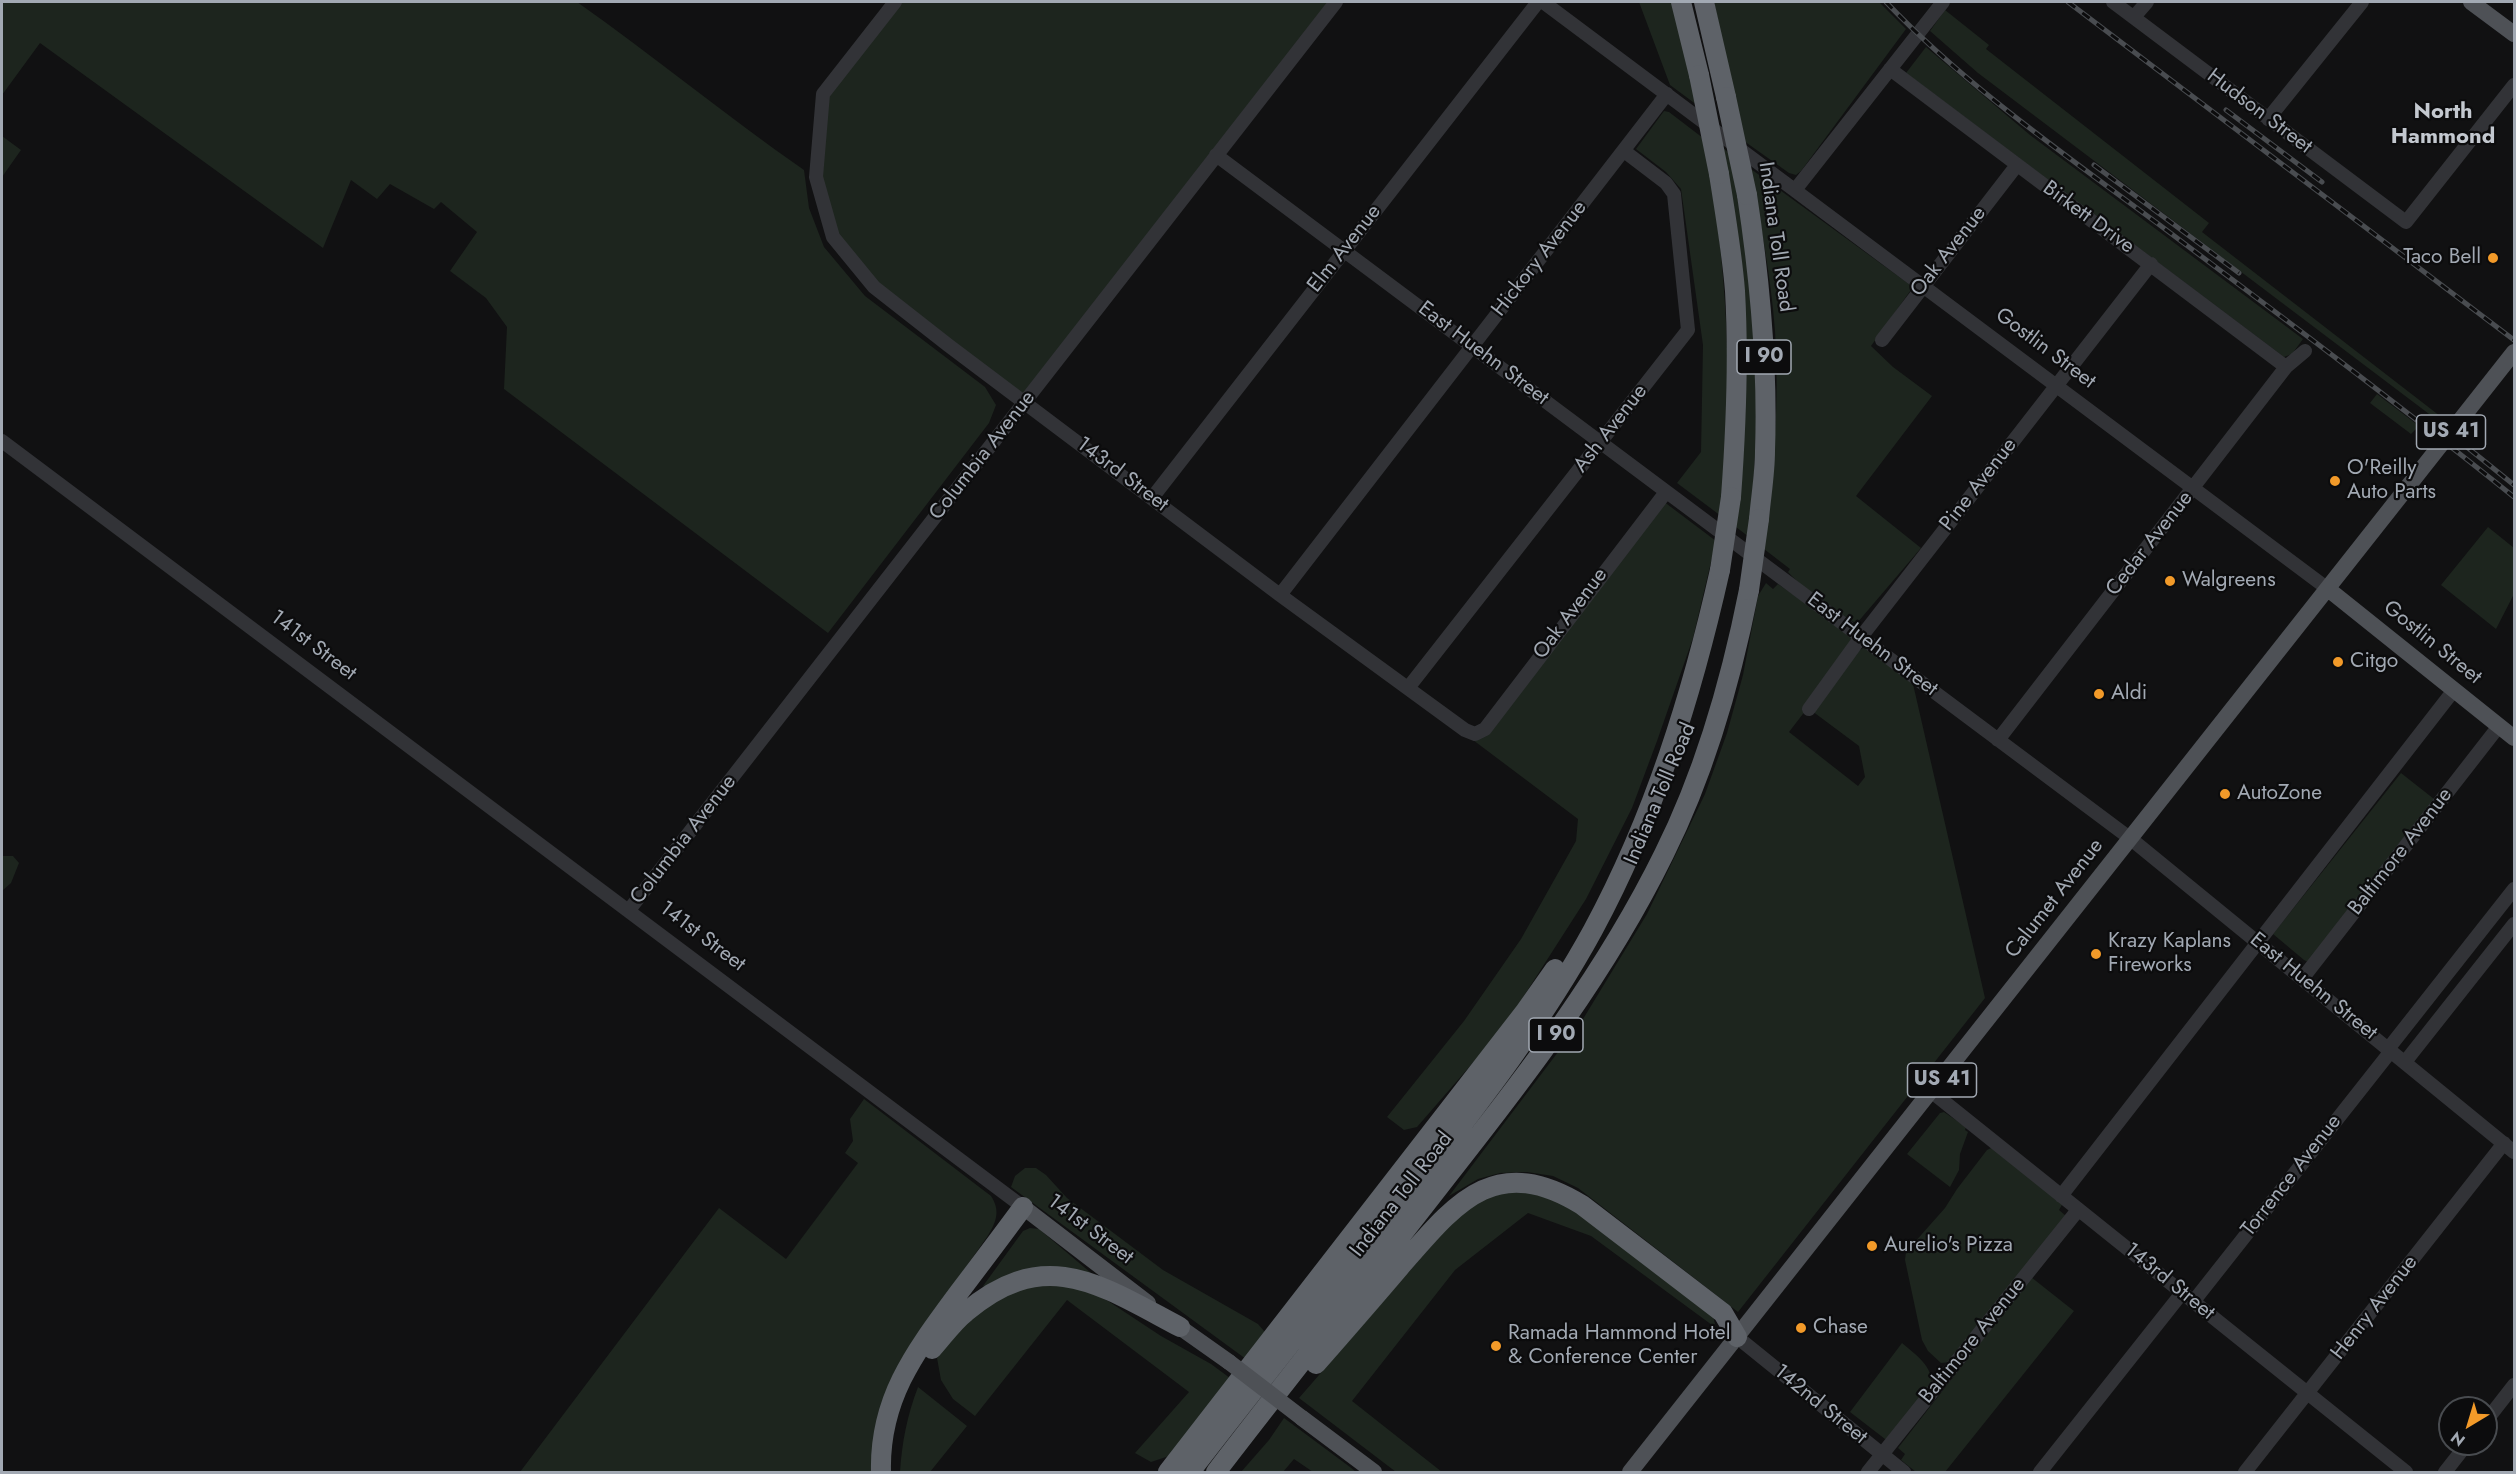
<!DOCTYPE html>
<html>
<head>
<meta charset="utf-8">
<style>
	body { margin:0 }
	#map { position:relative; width:2516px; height:1474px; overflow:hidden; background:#111112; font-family:Jost,sans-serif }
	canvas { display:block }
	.frame { position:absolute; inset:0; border:3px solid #a2a9b3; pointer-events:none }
	.north { position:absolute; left:2438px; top:1396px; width:60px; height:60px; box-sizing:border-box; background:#0c0c0d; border:2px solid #484b4f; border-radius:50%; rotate:218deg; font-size:16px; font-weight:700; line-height:24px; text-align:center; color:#a2a9b3 }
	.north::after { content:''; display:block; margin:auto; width:21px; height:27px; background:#f29a29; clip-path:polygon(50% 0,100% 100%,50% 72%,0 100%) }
</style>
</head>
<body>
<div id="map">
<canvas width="2516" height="1474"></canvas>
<div class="frame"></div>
<div class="north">N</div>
</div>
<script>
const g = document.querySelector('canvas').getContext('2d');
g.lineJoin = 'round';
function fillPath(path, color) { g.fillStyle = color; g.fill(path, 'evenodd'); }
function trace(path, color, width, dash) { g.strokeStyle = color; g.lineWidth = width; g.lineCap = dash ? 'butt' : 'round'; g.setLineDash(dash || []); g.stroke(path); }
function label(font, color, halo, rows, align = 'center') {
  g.font = font + ' Jost,sans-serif'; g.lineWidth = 4.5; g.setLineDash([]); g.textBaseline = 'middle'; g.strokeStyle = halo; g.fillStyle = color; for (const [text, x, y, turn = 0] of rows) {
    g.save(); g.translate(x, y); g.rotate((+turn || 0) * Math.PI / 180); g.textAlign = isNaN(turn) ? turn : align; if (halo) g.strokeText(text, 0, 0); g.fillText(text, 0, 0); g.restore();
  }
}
fillPath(new Path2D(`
	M 2,2 L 577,2 C 654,56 726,116 804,170 L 809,208 L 824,247 L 865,296 L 985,387 L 996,405 L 989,423 L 828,633 L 504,389 L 507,327 L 486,298 L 450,271 L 477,232 L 441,202 L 434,209 L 390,184 L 377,199 L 351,180 L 323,248 L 40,43 L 2,95 Z
	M 895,2 L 1328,2 L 1023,403 L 874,287 L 833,237 L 816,177 L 823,94 Z
	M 1639,2 L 1672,2 L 1697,105 L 1670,85 Z
	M 1714,2 L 1879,2 L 1906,29 L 1801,171 L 1796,175 L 1789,173 L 1744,141 Z
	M 1945,10 L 1989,45 L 1986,49 L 2209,223 L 2202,232 L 2440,416 L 2437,420 L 1978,73 L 1930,31 Z
	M 1926,47 L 2030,135 L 2303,339 L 2292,354 L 2284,357 L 1906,73 Z
	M 1664,111 L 1669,112 L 1703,138 C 1728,255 1734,397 1721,516 L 1677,483 L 1701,452 L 1703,345 L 1681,189 L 1666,172 L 1636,149 Z
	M 2,136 L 21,150 L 2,177 Z
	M 1723,148 L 1729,153 C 1743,223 1755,295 1757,367 C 1758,424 1754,480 1749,537 L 1736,527 L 1745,419 L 1746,363 Z
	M 1751,169 L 1913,287 L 1871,346 L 1893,367 L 1932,396 L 1856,496 L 1921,548 L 1857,623 C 1831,614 1807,592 1788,572 L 1790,569 L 1764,549 C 1773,476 1780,404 1775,331 C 1771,276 1760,222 1751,169 Z
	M 2377,394 L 2427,432 L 2426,435 L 2417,428 L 2411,434 L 2370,403 Z
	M 1659,498 L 1716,541 L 1693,638 L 1657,741 L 1632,808 L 1586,899 L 1504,1027 L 1417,1127 L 1404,1130 L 1387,1117 L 1464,1021 L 1521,939 L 1576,841 L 1578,819 L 1469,737 L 1475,734 Z
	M 2488,527 L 2514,548 L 2514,594 L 2496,629 L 2441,585 Z
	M 1766,583 L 1773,589 L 1778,584 L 1860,640 L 1789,732 L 1858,786 L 1865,777 L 1859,746 L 1812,711 L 1858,651 L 1865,647 L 1913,684 L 1985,998 L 1738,1312 L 1578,1188 L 1553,1176 L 1527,1172 L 1500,1173 L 1478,1179 L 1449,1196 L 1583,1019 L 1647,914 L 1705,794 L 1727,733 L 1743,675 L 1758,596 Z
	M 2401,773 L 2434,799 L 2308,962 L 2304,960 L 2273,934 Z
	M 2,856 L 13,856 L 19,863 L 11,883 L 2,891 Z
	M 864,1099 L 991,1196 C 1001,1211 996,1223 987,1237 L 918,1335 L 874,1472 L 520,1472 L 719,1208 L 786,1259 L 858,1163 L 845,1153 L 853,1141 L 850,1119 Z
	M 1944,1112 L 1966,1127 L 1965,1130 L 1968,1132 L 1960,1154 L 1959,1170 L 1950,1187 L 1907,1154 L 1940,1113 Z
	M 1993,1147 L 2063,1203 L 2059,1210 L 2066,1216 L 1951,1362 L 1941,1363 L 1928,1351 L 1922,1340 L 1905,1260 L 1906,1252 L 1945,1208 L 1957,1189 L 1987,1150 Z
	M 1025,1168 L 1036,1168 L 1046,1175 L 1067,1198 L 1163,1270 L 1258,1324 L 1264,1331 L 1264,1340 L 1250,1362 L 1011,1187 L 1015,1176 Z
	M 1509,1191 L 1535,1193 L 1560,1202 L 1588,1220 L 1713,1316 L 1716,1328 L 1591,1236 L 1528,1213 L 1455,1270 L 1352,1401 L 1442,1472 L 1396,1472 L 1299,1398 L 1460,1213 L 1485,1199 Z
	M 1030,1228 L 1039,1229 L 1097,1278 C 1045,1266 1033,1262 985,1288 L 983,1286 L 1023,1231 Z
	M 2031,1277 L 2074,1311 L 1945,1472 L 1916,1472 L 1901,1460 L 1905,1454 L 1898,1448 Z
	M 1047,1283 L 1079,1287 L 1108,1301 L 1161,1336 L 1211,1364 L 1234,1381 L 1169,1456 L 1151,1462 L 1135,1453 L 1189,1392 L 1067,1300 L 975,1416 L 953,1399 L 941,1380 L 937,1358 L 944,1343 L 989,1304 L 1021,1289 Z
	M 1902,1343 C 1916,1355 1933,1366 1932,1386 L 1889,1439 L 1885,1439 L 1850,1412 Z
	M 918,1387 L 967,1426 L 930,1472 L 900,1472 C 902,1442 907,1416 918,1387 Z
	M 1284,1418 L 1350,1467 L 1356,1472 L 1313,1472 L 1294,1459 L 1283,1472 L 1241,1472 L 1269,1440 Z`), '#1d251e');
trace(new Path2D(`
	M 895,2 L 823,94 L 816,177 L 833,237 L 874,287 L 948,345 L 1280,595 L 1465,730 L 1475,734 L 1485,729 L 1666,492
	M 1543,2 L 2328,589
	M 2113,2 L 2406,222 L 2514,85
	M 2134,17 L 2147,2
	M 1890,69 L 2286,367
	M 2268,119 L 2362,2
	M 1216,155 L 2131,839 L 2514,1152
	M 1795,190 L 1943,2
	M 1882,340 L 2017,165
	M 2,441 L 1023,1207
	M 1152,498 L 1538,2
	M 1280,595 L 1667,94
	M 1408,688 L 1688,330 L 1674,194 L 1666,183 L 1624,151
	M 1809,709 L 1861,637 L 2151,264
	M 1998,740 L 2286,367 L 2305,351
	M 629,910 L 1336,2
	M 2302,979 L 2499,726
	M 2388,1049 L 2514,889
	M 2405,1062 L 2514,924
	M 1932,1092 L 2406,1472
	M 2061,1196 L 2454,690
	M 2193,1302 L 2391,1051
	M 1737,1337 L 1904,1472
	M 2486,1421 L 2514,1385
	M 1868,1472 L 2078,1210
	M 2040,1472 L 2182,1293
	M 2245,1472 L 2504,1143
	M 2445,1472 L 2467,1444`), '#323337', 14);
trace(new Path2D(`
	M 2471,2 L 2514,34
	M 2328,589 L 2514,738
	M 1023,1207 L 1148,1303
	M 1171,1321 L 1229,1362
	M 1302,1418 L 1374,1472
	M 1630,1472 L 2514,352`), '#4e5156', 16);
trace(new Path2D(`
	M 1681,2 L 1699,75
	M 1704,2 L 1726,97
	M 1719,174 C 1725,213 1732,252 1735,291 C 1739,360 1736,429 1731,497
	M 1747,195 C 1760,280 1768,365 1765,451 C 1765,473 1761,496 1759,519
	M 932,1349 C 943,1337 953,1322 966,1312 C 1046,1244 1102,1286 1180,1327
	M 1316,1364 C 1344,1332 1372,1300 1400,1267 C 1455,1204 1494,1151 1582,1205 L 1723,1313 L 1737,1337
	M 881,1472 C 879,1399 915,1352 957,1295 C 979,1266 1001,1237 1023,1207
	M 1168,1472 L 1524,1013 L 1555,969
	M 1190,1472 C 1265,1375 1341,1280 1417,1183 C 1480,1102 1544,1020 1593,930 C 1654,817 1692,695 1720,570
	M 1216,1472 C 1291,1374 1369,1277 1445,1179 C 1527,1075 1606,972 1664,854 C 1706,770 1731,681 1749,590`), '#5e6268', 20);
const rail = new Path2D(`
	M 1886,2 C 1966,86 2064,154 2157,223 C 2277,313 2397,403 2514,497
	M 2068,2 L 2514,340
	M 2226,110 L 2322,182
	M 2094,165 L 2239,273
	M 2442,427 L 2514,485`);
trace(rail, '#494c50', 5);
trace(rail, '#0c0c0d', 3, [9]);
trace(new Path2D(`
	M 1229,1362 L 1302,1418`), '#4e5156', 16);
trace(new Path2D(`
	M 1699,75 L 1719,174
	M 1726,97 L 1747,195
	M 1720,570 L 1731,497
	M 1749,590 L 1759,519`), '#5e6268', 20);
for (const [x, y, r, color] of [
	[2493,258,6,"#f29a29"],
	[2335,481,6,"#f29a29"],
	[2170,581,6,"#f29a29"],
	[2338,662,6,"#f29a29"],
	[2099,694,6,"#f29a29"],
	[2225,794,6,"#f29a29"],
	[2096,954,6,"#f29a29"],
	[1872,1246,6,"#f29a29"],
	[1801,1328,6,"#f29a29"],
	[1496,1346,6,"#f29a29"]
]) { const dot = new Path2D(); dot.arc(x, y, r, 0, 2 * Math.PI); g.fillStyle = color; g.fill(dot); trace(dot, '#0c0c0d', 2); }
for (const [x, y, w] of [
	[1764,357,54],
	[2451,432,69],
	[1556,1035,54],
	[1942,1080,69]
]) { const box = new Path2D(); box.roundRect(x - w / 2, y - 17, w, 34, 4.5); g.fillStyle = '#0c0c0d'; g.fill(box); trace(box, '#a2a9b3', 1.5); }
label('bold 20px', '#a2a9b3', null, [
	["I 90",1764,357],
	["US 41",2451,432],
	["I 90",1556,1035],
	["US 41",1942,1080]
]);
label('21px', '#a2a9b3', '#0c0c0d', [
	["Hudson Street",2259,112,37],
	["Birkett Drive",2088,218,36],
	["Indiana Toll Road",1775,237,82],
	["Elm Avenue",1345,249,-52],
	["Oak Avenue",1949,252,-52],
	["Hickory Avenue",1540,259,-52],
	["Gostlin Street",2045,349,37],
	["East Huehn Street",1483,354,37],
	["Ash Avenue",1611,429,-52],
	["Columbia Avenue",983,456,-52],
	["143rd Street",1122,475,37],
	["Pine Avenue",1979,485,-52],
	["Cedar Avenue",2150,544,-52],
	["Oak Avenue",1571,614,-53],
	["Gostlin Street",2432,643,39],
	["East Huehn Street",1872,645,37],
	["141st Street",313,646,37],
	["Indiana Toll Road",1661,794,-67],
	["Columbia Avenue",684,840,-52],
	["Baltimore Avenue",2401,852,-52],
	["Calumet Avenue",2055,899,-52],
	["141st Street",702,937,37],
	["East Huehn Street",2313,987,39],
	["Torrence Avenue",2292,1176,-52],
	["Indiana Toll Road",1402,1195,-52],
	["141st Street",1090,1230,37],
	["143rd Street",2169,1282,39],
	["Henry Avenue",2375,1308,-52],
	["Baltimore Avenue",1973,1341,-51],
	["142nd Street",1820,1405,39]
]);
label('21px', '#a2a9b3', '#0c0c0d', [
	["Taco Bell",2481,258,"right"],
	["O'Reilly",2347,469],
	["Auto Parts",2347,493],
	["Walgreens",2182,581],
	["Citgo",2350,662],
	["Aldi",2111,694],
	["AutoZone",2237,794],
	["Krazy Kaplans",2108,942],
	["Fireworks",2108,966],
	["Aurelio's Pizza",1884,1246],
	["Chase",1813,1328],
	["Ramada Hammond Hotel",1508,1334],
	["& Conference Center",1508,1358]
], 'left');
label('bold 22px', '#c3c8cf', '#0c0c0d', [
	["North",2443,113],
	["Hammond",2443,138]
]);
</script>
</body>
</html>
